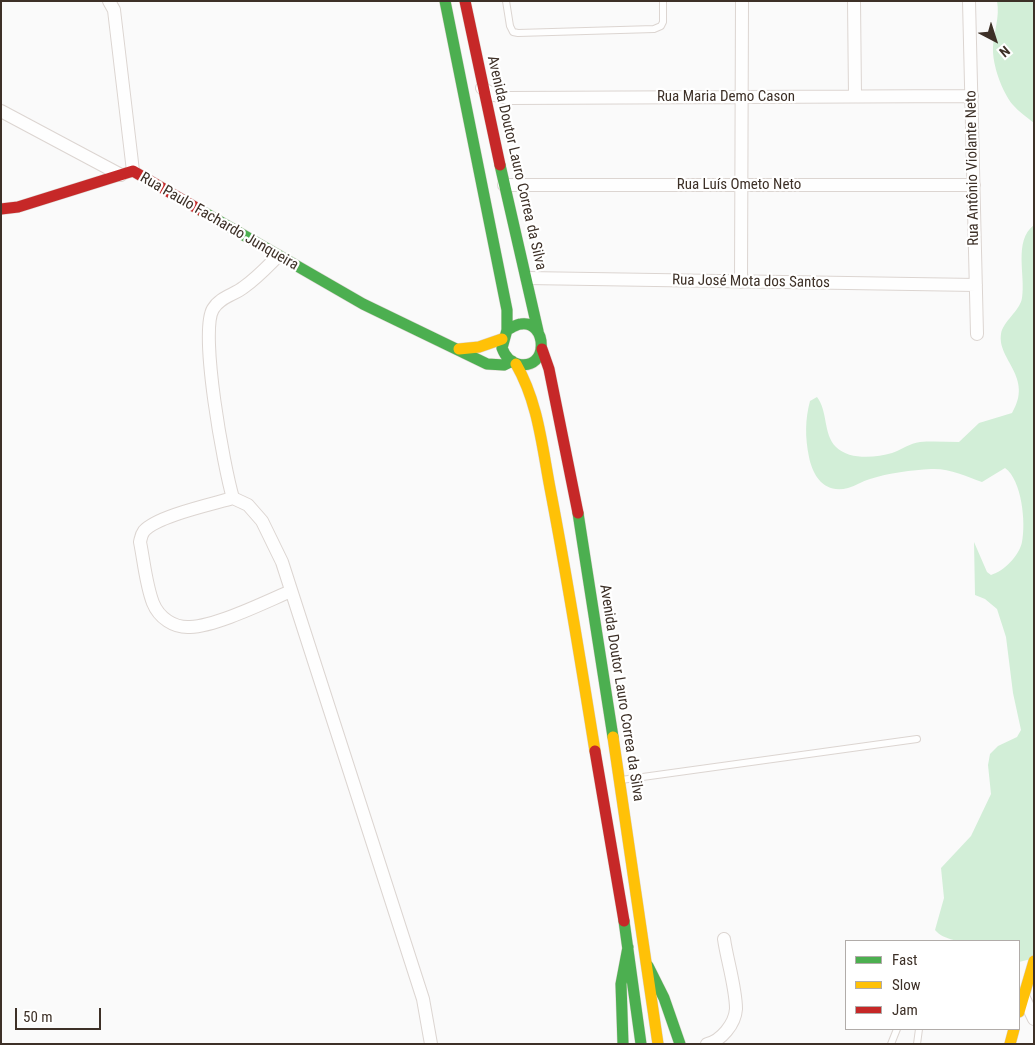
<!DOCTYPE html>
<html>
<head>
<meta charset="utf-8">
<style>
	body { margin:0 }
	#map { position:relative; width:1035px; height:1045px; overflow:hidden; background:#fafafa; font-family:"Roboto Condensed",sans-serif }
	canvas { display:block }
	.frame { position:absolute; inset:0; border:2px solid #3d3027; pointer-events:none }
	.legend { position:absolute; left:845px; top:940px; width:175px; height:90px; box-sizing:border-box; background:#fff; border:1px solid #b1aca9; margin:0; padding:6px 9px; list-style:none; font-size:15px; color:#3d3027 }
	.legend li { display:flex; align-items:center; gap:10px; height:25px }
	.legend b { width:25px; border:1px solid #b1aca9 }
	.north { position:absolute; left:970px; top:15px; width:50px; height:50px; -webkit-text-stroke:4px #fff; paint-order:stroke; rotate:140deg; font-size:14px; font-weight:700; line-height:20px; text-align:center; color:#3d3027 }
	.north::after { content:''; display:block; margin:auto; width:18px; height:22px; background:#3d3027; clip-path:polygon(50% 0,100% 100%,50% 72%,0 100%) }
	.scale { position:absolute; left:15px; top:1008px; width:86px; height:22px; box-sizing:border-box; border:2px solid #3d3027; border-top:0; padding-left:6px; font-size:15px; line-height:18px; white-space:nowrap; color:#3d3027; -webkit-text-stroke:4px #fff; paint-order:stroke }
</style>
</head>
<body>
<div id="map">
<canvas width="1035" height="1045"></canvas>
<div class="frame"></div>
<ul class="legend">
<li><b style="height:6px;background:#4caf50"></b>Fast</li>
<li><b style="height:6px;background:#ffc107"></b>Slow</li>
<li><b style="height:6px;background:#c62828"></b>Jam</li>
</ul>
<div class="north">N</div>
<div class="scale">50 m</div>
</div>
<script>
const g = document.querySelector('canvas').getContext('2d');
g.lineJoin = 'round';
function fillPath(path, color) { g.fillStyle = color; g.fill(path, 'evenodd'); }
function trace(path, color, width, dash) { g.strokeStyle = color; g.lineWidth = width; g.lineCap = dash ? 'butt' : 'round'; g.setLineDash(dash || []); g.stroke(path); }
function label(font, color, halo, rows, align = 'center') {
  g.font = font + ' "Roboto Condensed",sans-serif'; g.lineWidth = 4.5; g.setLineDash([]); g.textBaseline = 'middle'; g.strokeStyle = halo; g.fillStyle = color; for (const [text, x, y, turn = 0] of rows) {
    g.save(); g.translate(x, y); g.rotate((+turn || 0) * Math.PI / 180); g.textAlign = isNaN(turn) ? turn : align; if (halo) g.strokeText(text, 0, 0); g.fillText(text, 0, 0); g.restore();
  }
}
fillPath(new Path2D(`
	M 997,1 L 1034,1 L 1034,123 C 1027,117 1019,112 1013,105 C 1002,92 992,64 993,47 C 994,31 1000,17 997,1 Z
	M 1034,225 L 1034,956 L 1031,959 L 1019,962 L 1019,941 C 995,941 950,948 935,930 L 944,898 L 941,868 L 971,836 L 991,794 L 988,765 L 990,754 L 998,746 L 1017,737 L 1021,730 L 1013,693 L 1006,637 L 997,609 L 985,599 L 975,595 L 974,542 L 987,572 L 991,575 C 1004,571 1019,556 1022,542 C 1026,523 1022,480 1005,468 L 982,482 C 966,476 949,468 931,469 C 912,470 888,473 870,479 C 862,481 856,486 848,488 C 825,494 813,477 809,457 C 805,437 805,420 810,401 L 817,397 C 828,411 823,434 836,447 C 849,460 875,458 892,453 C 901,450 910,443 920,442 C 933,441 946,442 959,442 L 979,423 L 1012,413 C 1034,377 997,360 1001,334 C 1003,321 1020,311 1022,298 C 1026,276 1013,241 1034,225 Z`), '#d2eed7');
const lane = new Path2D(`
	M 506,1 L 510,26 L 513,32 L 518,33 L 654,29 L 661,26 L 663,22 L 663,1
	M 621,780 L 917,739
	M 891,1044 L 897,1029
	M 917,1044 L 919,1029`);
const street = new Path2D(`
	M 109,1 L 114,10 L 133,171
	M 854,1 L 855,96
	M 969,1 L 977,334
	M 482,88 L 494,95 L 508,98 L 972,96
	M 1,111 L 121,175
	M 504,185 L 974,185
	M 527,278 L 976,285
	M 741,282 L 742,1
	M 233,498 C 224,468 199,332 213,309 C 220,297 234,295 244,287 C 257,278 267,267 278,256
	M 291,591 C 265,602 217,626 190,627 C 174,628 159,618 153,603 C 146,585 144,562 140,542 C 141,538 141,535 144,531 C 157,516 213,504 233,498 L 248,505 L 262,521 L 282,562 L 423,999 L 431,1044
	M 1023,996 L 1034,1019
	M 707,1044 C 721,1041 735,1024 736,1009 C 736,988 727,960 724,939`);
const fast = new Path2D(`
	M 445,1 L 507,310 L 507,330 L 502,348 C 505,356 509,362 518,364 C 550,371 547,320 521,324 C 517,324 511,328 507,330
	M 500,165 L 538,331
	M 200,210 L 363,304 L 487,364 L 504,365 L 512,361
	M 578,513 L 613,737
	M 624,921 L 641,1044
	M 648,966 L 664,998 L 680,1044
	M 623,1044 L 621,984 L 628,947`);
const slow = new Path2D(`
	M 459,349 L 479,347 L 502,339
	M 516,364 C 538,402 542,446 550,488 C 567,576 581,664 595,751
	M 613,737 L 658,1044
	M 1019,1012 L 1034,961
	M 1010,1044 L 1014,1029`);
const jam = new Path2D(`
	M 465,1 L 500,165
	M 1,209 L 18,207 L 133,171 L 200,210
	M 542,349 L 549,369 L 578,513
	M 595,751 L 624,921`);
trace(lane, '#dcd5d1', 8);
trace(street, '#dcd5d1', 14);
trace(fast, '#dcd5d1', 12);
trace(slow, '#dcd5d1', 12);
trace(jam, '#dcd5d1', 12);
trace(lane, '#fefefe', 6);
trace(street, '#fefefe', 12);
trace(fast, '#4caf50', 11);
trace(slow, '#ffc107', 11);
trace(jam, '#c62828', 11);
label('15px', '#3d3027', '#fff', [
	["Rua Maria Demo Cason",726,97],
	["Avenida Doutor Lauro Correa da Silva",516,163,77],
	["Rua Antônio Violante Neto",973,168,-91],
	["Rua Luís Ometo Neto",739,185],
	["Rua Paulo Fachardo Junqueira",219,222,30],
	["Rua José Mota dos Santos",751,282,1],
	["Avenida Doutor Lauro Correa da Silva",621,693,81]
]);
</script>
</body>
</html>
